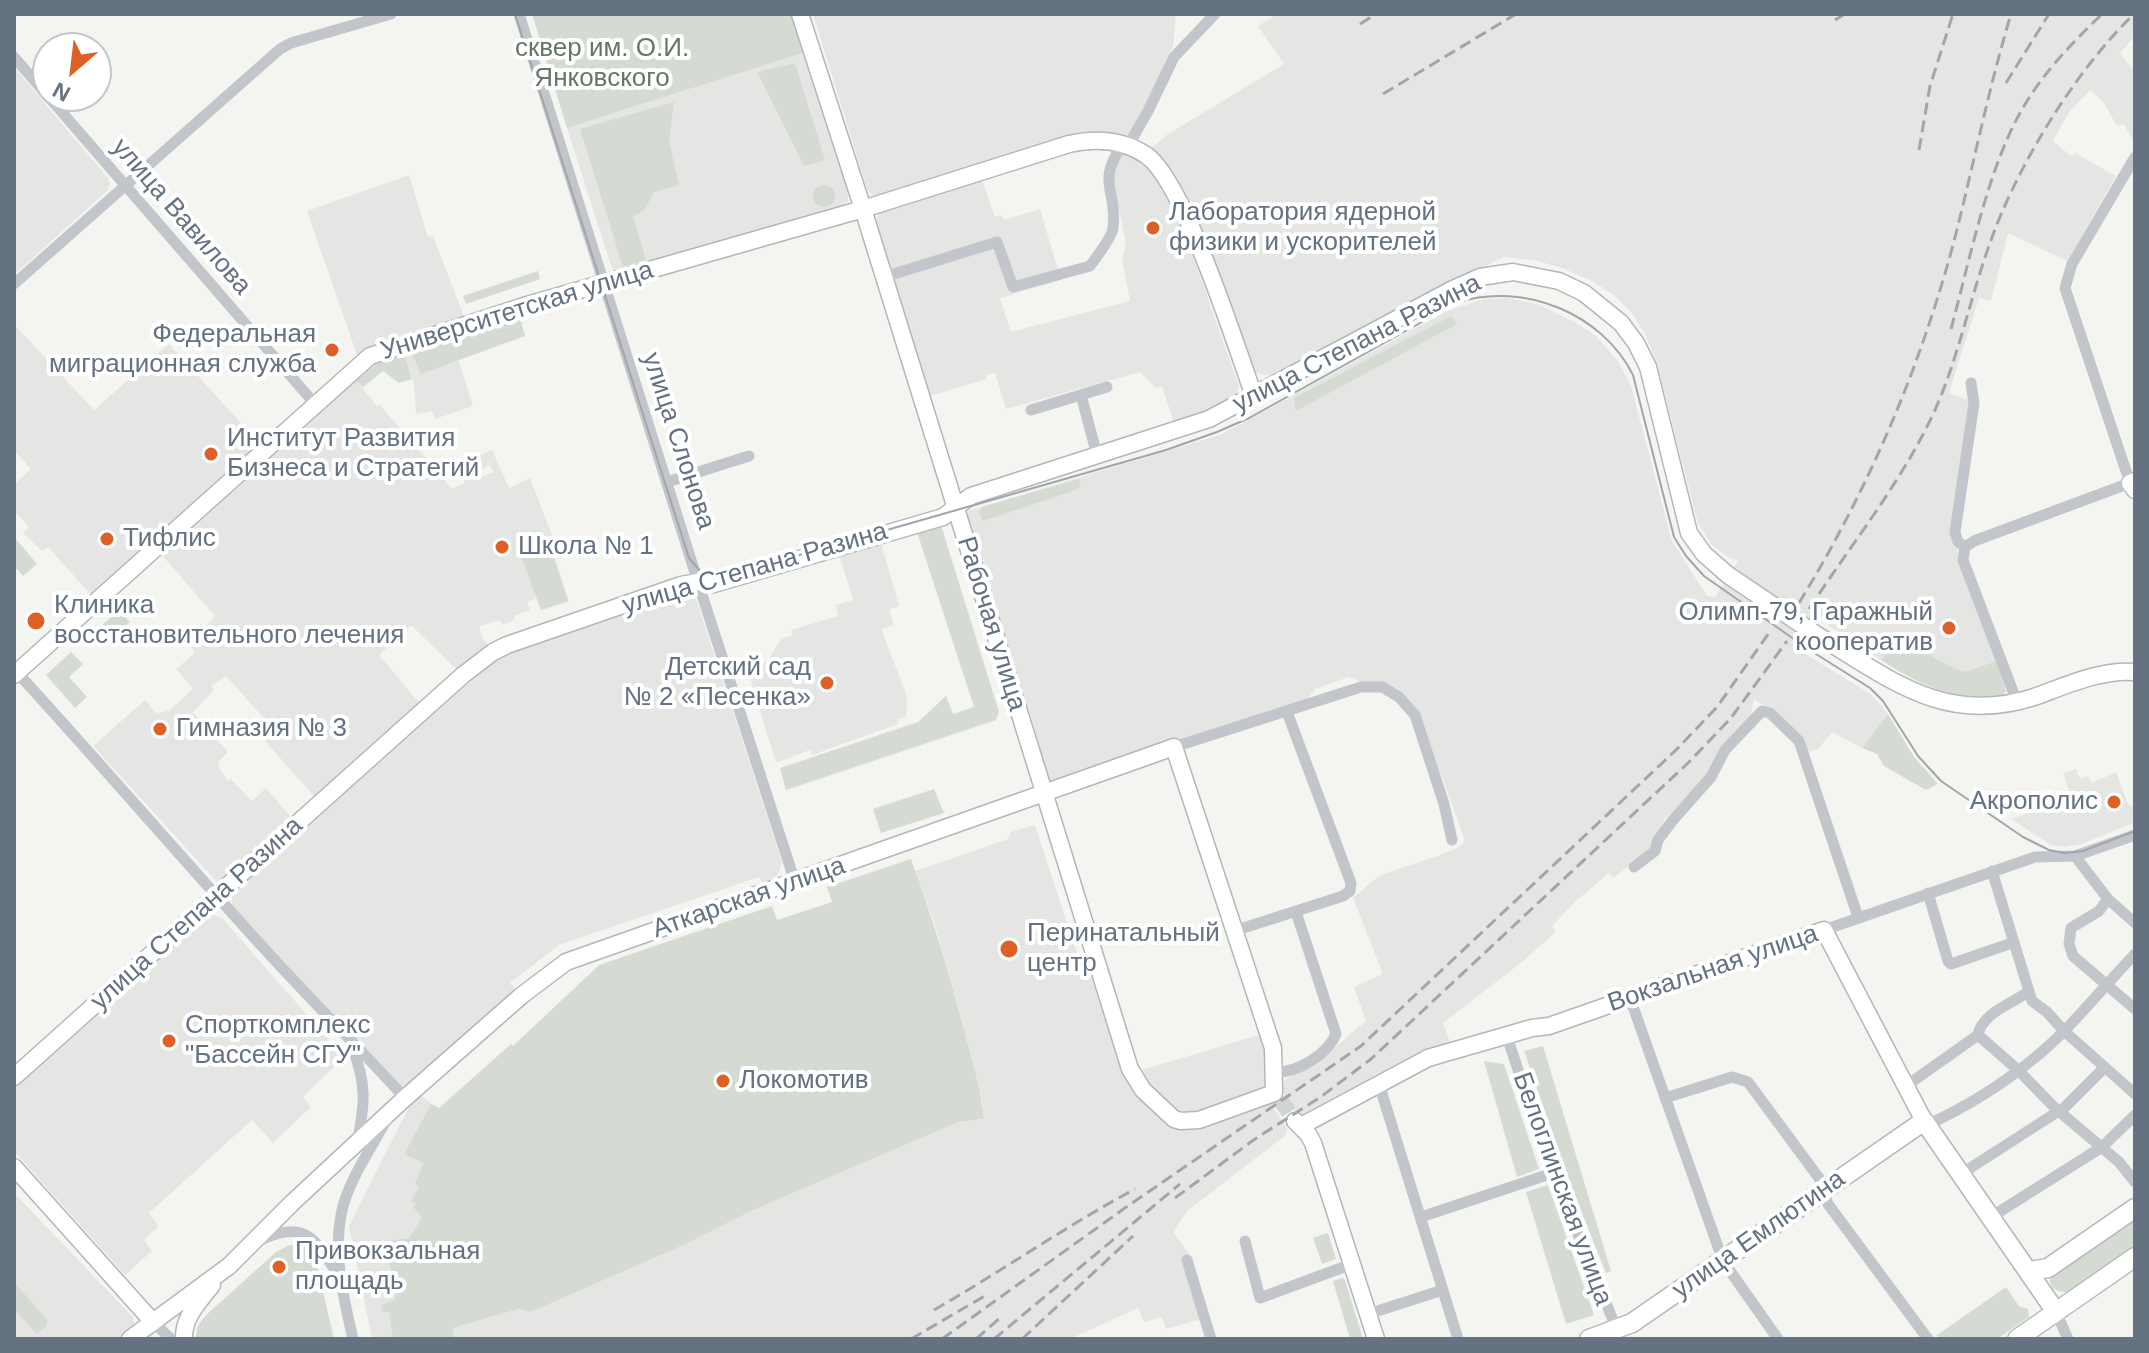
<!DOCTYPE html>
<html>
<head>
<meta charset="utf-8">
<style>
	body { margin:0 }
	#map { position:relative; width:2149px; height:1353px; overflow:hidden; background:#f4f5f1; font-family:Helvetica,sans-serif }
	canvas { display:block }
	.frame { position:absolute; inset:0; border:16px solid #647281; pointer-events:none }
	.north { position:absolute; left:32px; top:32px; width:80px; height:80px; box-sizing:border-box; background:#fff; border:2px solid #c1c7cd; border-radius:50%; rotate:208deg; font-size:22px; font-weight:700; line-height:32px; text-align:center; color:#647281 }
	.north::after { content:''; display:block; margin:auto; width:28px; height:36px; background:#de6027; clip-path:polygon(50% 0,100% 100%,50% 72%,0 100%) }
</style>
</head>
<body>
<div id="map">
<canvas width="2149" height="1353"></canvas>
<div class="frame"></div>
<div class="north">N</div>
</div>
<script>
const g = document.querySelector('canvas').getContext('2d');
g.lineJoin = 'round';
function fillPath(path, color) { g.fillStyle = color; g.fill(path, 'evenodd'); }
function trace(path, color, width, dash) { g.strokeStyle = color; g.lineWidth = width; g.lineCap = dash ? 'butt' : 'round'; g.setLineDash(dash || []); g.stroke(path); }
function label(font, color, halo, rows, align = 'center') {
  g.font = font + ' Helvetica,sans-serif'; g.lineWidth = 8; g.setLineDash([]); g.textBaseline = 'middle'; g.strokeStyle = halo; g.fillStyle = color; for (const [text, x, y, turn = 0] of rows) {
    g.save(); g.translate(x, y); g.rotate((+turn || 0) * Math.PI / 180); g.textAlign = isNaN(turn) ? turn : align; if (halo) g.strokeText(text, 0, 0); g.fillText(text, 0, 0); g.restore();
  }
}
fillPath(new Path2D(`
	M 813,14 L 1176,14 L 1173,46 L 1129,138 L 1101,133 L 1080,133 L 879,196 L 872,195 L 867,189 Z
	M 1277,14 L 2135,14 L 2135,36 L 2120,53 L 2135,72 L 2135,145 L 2124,124 L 2117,126 L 2103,102 L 2090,90 L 2069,112 L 2053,141 L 2071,156 L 2075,153 L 2116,176 L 2067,261 L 2008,233 L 1991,301 L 1979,298 L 1949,393 L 1972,401 L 1953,546 L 1957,548 L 1960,564 L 1996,661 L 1965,672 L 1947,665 L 1924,651 L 1897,641 L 1881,660 L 1825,623 L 1826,620 L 1816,614 L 1794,647 L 1872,695 L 1888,714 L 1862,748 L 1832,732 L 1819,748 L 1808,752 L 1773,711 L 1754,699 L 1751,715 L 1709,774 L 1664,820 L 1652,848 L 1613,878 L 1609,873 L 1576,901 L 1552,926 L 1556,932 L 1522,962 L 1443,1023 L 1451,1045 L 1304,1118 L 1300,1116 L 1284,1096 L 1283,1083 L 1287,1078 L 1325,1056 L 1366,1021 L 1354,987 L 1383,974 L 1353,898 L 1380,875 L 1438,856 L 1459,847 L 1465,841 L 1443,779 L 1430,754 L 1418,709 L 1403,693 L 1383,683 L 1364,683 L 1349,677 L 1315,689 L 1306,701 L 1059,781 L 1051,780 L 1046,773 L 1032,719 L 967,519 L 968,511 L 1220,435 L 1449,310 L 1485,299 L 1507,298 L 1537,304 L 1575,322 L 1596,336 L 1618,361 L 1631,386 L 1672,541 L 1707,596 L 1715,597 L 1738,561 L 1726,556 L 1711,544 L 1698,523 L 1657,363 L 1645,334 L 1632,313 L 1614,295 L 1590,280 L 1562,268 L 1534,260 L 1503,257 L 1272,376 L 1256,373 L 1250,365 L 1150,149 L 1168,134 L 1284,64 L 1258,26 Z
	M 803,53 L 848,190 L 848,201 L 838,209 L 621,272 L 615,270 L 611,266 L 567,128 Z
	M 14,67 L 108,178 L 110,183 L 108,190 L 14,275 Z
	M 1122,150 L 1133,154 L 1151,168 L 1178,213 L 1239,387 L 1233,401 L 1174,423 L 1162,386 L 1156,388 L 1140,372 L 1006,409 L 995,373 L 986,375 L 987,379 L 930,396 L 876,221 L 880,210 L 981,177 L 995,217 L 1002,215 L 1004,220 L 1040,209 L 1061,280 L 1000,298 L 1011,332 L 1130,301 L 1122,260 L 1126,243 L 1113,181 L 1115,164 Z
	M 409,175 L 428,237 L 433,236 L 465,319 L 367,350 L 357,355 L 307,211 Z
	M 14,324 L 94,410 L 169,344 L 260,444 L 93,597 L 48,547 L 42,551 L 23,533 L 29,527 L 14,510 L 14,485 L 31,469 L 14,450 Z
	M 451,336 L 473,406 L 435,419 L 432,411 L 416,414 L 414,383 L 404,352 Z
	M 355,379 L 377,406 L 380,405 L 452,489 L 465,483 L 463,478 L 469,474 L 473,480 L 493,472 L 490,465 L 482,469 L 477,456 L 492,450 L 509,488 L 530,478 L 553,538 L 549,540 L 569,601 L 541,610 L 536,598 L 527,602 L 530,610 L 514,616 L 515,620 L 502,625 L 500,620 L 479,626 L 482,637 L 489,647 L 459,672 L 411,625 L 379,655 L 422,706 L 318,801 L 259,734 L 270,725 L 226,676 L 211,686 L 214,690 L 193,712 L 228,752 L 218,762 L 219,768 L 228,781 L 231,779 L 252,801 L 266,788 L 295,822 L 223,883 L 218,883 L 93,746 L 145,700 L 156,713 L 163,712 L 170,710 L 193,689 L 176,669 L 195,653 L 190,645 L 215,616 L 161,554 Z
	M 880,539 L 899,606 L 889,610 L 894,625 L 881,629 L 907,696 L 906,717 L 897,719 L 898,724 L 812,755 L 810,750 L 776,763 L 747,668 L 767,662 L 781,639 L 793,635 L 791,630 L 838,616 L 836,605 L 853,600 L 838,551 Z
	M 685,593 L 696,599 L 782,862 L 778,875 L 762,883 L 759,877 L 559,945 L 510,983 L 516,989 L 406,1086 L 396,1086 L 232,905 L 232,892 L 497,658 L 511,651 Z
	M 2076,769 L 2080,779 L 2088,776 L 2092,783 L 2116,772 L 2128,804 L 2135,808 L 2133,823 L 2082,844 L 2064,847 L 2051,845 L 2011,819 L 2071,797 L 2063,773 Z
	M 1035,825 L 1085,978 L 1091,976 L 1123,1074 L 1140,1094 L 1162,1119 L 1180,1129 L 1270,1102 L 1287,1128 L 1286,1135 L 1187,1211 L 1173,1232 L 1193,1259 L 1184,1265 L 1200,1319 L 1166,1329 L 1162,1317 L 1144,1322 L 1138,1308 L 1070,1339 L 454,1339 L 453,1328 L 520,1309 L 531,1312 L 686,1244 L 749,1212 L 958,1122 L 984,1119 L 982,1100 L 961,1017 L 934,921 L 915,871 L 1008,839 L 1011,832 Z
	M 211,914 L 222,918 L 344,1057 L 303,1097 L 311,1107 L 273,1143 L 252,1120 L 149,1213 L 159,1226 L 144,1240 L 152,1251 L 125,1275 L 14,1151 L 14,1087 Z
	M 1262,1034 L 1268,1049 L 1268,1088 L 1189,1115 L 1178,1112 L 1148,1085 L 1142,1070 Z
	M 419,1094 L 431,1104 L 404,1154 L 423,1163 L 415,1184 L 419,1186 L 413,1207 L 423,1218 L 409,1238 L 366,1244 L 382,1250 L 387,1254 L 397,1294 L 393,1301 L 388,1303 L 393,1339 L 372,1339 L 349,1226 L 409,1107 Z
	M 14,1193 L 133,1317 L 134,1324 L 118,1339 L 14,1339 Z`), '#e5e6e4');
fillPath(new Path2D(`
	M 532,14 L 791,14 L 803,53 L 567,128 Z
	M 795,63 L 825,160 L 804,166 L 757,72 Z
	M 674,102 L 669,140 L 679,185 L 654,192 L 645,209 L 633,217 L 646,260 L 623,267 L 580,129 Z
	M813 196a11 11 0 1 1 22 0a11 11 0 1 1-22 0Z
	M 538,271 L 540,279 L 466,304 L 463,296 Z
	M 1451,316 L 1457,324 L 1296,411 L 1294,398 Z
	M 520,318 L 525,336 L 421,374 L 412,354 Z
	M 405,355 L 412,379 L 399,383 L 383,371 L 363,387 L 356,381 L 376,364 Z
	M 1079,479 L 1081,487 L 1070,492 L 983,521 L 979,513 L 982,507 Z
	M 941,525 L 999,712 L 996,720 L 786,790 L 780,768 L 918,722 L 946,696 L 953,714 L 974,707 L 916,529 Z
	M 15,538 L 37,564 L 23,576 L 14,566 Z
	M 548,540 L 568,601 L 541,610 L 519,550 Z
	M 118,610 L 130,622 L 110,640 L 99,628 Z
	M 1914,633 C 1927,657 1940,662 1965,672 L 1996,661 L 2006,691 L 2003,695 C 1954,701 1921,686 1881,660 L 1897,641 Z
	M 71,652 L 83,664 L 69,677 L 87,697 L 75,708 L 46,675 Z
	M 1888,714 L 1914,757 L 1938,784 L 1926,790 L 1884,766 L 1877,754 L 1862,748 Z
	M 934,789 L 944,813 L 881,833 L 873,809 Z
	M 911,859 C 933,918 951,979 967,1041 C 974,1067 981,1092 984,1119 L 958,1122 L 749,1212 L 686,1244 L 531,1312 L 519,1309 L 453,1328 L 454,1339 L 393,1339 L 389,1312 L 382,1312 L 381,1305 L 393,1301 L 397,1294 L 387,1255 L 382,1250 L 367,1251 L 365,1244 L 409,1238 L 422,1218 L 413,1207 L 415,1203 L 411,1201 L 419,1187 L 415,1184 L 423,1163 L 404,1154 L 431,1104 L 439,1108 L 511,1044 L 513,1046 L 599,965 L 772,906 L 777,920 L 832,902 L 827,887 Z
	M 1543,1046 L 1611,1271 L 1606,1273 L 1565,1170 L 1524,1051 Z
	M 1484,1061 L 1504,1064 L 1539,1169 L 1517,1177 Z
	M 1548,1185 L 1594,1315 L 1566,1324 L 1526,1192 Z
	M 2135,1216 L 2135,1245 L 2072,1289 L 2066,1292 C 2056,1292 2048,1287 2050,1276 Z
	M 1328,1233 L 1336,1259 L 1322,1264 L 1313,1238 Z
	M 289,1245 L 305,1247 L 315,1257 L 334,1339 L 196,1339 L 197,1327 L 205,1316 L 276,1252 Z
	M 1342,1278 L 1345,1280 L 1363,1339 L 1350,1339 L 1333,1281 Z
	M 14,1282 L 47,1320 L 47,1325 L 37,1334 L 14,1309 Z
	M 2006,1287 L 2019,1306 L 2028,1309 L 2029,1317 L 1997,1339 L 1940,1339 L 1937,1335 Z`), '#d5dbd2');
trace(new Path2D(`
	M 1280,1099 L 1294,1120`), '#d0d4d5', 16, [16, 8]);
const secondary = new Path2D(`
	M 800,14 L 863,209 L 1130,1069 L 1143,1090 L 1174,1119 L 1181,1121 L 1199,1120 L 1274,1093
	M 2135,481 L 2130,483 L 2135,490
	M 1817,635 C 1890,679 1945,726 2034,697 C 2065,686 2101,669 2135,672
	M 14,675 L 370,356 L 524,306 L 863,209 L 1069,144 C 1096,138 1122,139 1146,155 C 1184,181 1236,346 1254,396
	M 14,1077 L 463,675 L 493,652 L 507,645 L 681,585 L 698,582 L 714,584 L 943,517 L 971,496 L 1209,419 L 1453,289 L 1480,277 L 1513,272 L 1559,281 L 1584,293 L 1621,323 L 1636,343 L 1648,367 L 1689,533 L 1704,554 L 1728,575
	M 1295,1121 L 1308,1134 L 1313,1143 L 1376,1339
	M 1301,1126 L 1428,1058 L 1532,1028 L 1549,1026 L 1824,930 L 1924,1121
	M 14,1167 L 153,1322
	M 130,1339 L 229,1266 L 292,1203 L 405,1098 L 521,996 L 566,962 L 1174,747 L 1273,1048 L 1274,1093
	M 184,1339 C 183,1317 199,1302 212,1285`);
const primary = new Path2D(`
	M 2030,1271 L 2048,1268 L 2135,1208
	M 1589,1339 L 1632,1323 L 1924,1121 L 2056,1312
	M 2017,1339 L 2135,1257`);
trace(secondary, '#b2b7bb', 19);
trace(primary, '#b3b7bb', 21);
trace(new Path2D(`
	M 519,14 L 703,598 L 795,882
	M 14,57 L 315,404
	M 1128,146 L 1148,111 L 1174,57 L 1215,14
	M 884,277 L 997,242 L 1013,287 L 1090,266 C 1096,258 1112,237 1113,228 C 1118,189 1095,184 1123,144
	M 14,284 L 280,49 L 291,43 L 391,14
	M 1971,383 L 1974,403 L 1955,532 L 1958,542 L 1965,547 L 1963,560 L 2017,702
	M 1081,395 L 1097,455
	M 1031,410 L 1107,387
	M 667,482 L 749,456
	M 1965,547 L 1974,541 L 2130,483 L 2065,288 L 2072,264 L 2135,157
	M 14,669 C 101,764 184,861 271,956 C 315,1004 361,1050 405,1098
	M 1174,747 L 1361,687 L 1382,687 L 1399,697 L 1415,715 L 1444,804 L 1452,840
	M 2075,856 L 2108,899 L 2135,923
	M 1634,867 L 1655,851 L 1658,840 L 1673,820 L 1711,777 L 1725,750 L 1762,711 L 1770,713 L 1799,741 L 1858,917
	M 1992,871 L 2032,1001 L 2047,1012 L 2064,1031 L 2135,1094
	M 1928,893 L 1948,961 L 1951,964 L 2012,943
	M 2108,899 L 2099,911 L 2071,928 L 2069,944 L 2073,956 L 2135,1009
	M 1824,930 L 2035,857 L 2075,856 L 2135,835
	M 1234,931 L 1343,896 L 1350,891 L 1351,883 L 1287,712
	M 1630,998 L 1723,1261 L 1778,1339
	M 1978,1035 L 2018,1070 L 2054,1107 L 2119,1162 L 2135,1182
	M 1507,1037 L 1553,1173 L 1617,1330
	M 352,1047 C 367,1084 365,1104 357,1143
	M 1275,1072 C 1297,1073 1327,1055 1336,1034 L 1296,912
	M 1379,1084 L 1458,1339
	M 1906,1086 L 1978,1035 C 1982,1013 2011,1004 2028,992
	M 1665,1098 L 1732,1077 L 1748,1082 L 1819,1178 L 1828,1204 L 1928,1339
	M 1927,1125 C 1964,1108 2000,1086 2032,1060 C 2070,1030 2101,989 2135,954
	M 1961,1174 L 2065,1107 L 2104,1068
	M 1421,1217 L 1553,1173
	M 1991,1217 L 2102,1147 L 2135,1115
	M 259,1241 C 305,1218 315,1239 339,1276
	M 1245,1241 L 1260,1298 L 1352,1264
	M 1187,1260 L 1211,1339
	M 2056,1312 L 2068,1339
	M 1368,1314 L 1443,1290
	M 153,1322 L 171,1339
	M 353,1339 C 344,1299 333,1257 341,1215 C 347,1182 371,1149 387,1119`), '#c2c5c9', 11);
trace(secondary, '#fff', 16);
trace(primary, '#fff', 18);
trace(new Path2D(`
	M 515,14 L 689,558 L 701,572 L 723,577 L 1166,450 L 1217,432 L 1249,418 L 1458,302 C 1524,282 1602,313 1633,375 L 1674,537 L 1686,556 L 1704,576 L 1808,649 L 1870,688 L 1883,701 L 1918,756 L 1941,781 L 2023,837 L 2049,850 L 2065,853 L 2083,851 L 2135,831`), '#a1a6ac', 2);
trace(new Path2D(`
	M 1835,20 L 1845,14
	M 1360,24 L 1376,14
	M 2006,83 L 2049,14
	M 1383,94 L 1516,14
	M 1919,150 L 1930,86 L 1953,14
	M 1951,329 C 1969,263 1987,172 2020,113 C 2041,75 2071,44 2102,14
	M 1799,603 C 1867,492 1919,371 1953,245 C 1973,168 1988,90 2011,14
	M 1809,609 C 1852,543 1902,482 1935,410 C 1959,356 1970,298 1990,243 C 2017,166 2075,71 2134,14
	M 1175,1198 L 1255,1139 L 1322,1096 L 1371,1059 L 1688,763 L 1731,718 L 1787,641
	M 934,1310 C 1002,1271 1066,1226 1135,1189
	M 911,1339 L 988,1294
	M 942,1339 L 1122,1210 L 1361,1046 L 1676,750 L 1717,707 L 1771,630
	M 976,1339 L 1000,1318
	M 994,1339 L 1180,1184
	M 1022,1339 L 1133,1236`), '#a1a6ac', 3, [12, 6]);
const secondaryBridge = new Path2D(`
	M 1728,575 L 1817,635`);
trace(secondaryBridge, '#b2b7bb', 19, []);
trace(secondaryBridge, '#fff', 16);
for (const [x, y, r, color] of [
	[1153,228,8,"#de6027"],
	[332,350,8,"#de6027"],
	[211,454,8,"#de6027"],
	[107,539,8,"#de6027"],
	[502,547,8,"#de6027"],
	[36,621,10,"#de6027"],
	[1949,628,8,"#de6027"],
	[827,683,8,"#de6027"],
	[160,729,8,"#de6027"],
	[2114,802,8,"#de6027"],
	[1009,949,10,"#de6027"],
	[169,1041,8,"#de6027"],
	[723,1081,8,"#de6027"],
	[279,1267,8,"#de6027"]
]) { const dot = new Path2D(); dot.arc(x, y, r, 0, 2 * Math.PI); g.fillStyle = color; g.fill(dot); trace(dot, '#fff', 3); }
label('26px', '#657863', '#fff', [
	["сквер им. О.И.",602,49],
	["Янковского",602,79]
]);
label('26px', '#647281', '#fff', [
	["Лаборатория ядерной",1169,213],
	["физики и ускорителей",1169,243],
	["Федеральная",316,335,"right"],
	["миграционная служба",316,365,"right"],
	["Институт Развития",227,439],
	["Бизнеса и Стратегий",227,469],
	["Тифлис",123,539],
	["Школа № 1",518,547],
	["Клиника",54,606],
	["восстановительного лечения",54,636],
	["Олимп-79, Гаражный",1933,613,"right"],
	["кооператив",1933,643,"right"],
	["Детский сад",811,668,"right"],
	["№ 2 «Песенка»",811,698,"right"],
	["Гимназия № 3",176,729],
	["Акрополис",2098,802,"right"],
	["Перинатальный",1027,934],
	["центр",1027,964],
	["Спорткомплекс",185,1026],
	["\"Бассейн СГУ\"",185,1056],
	["Локомотив",739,1081],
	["Привокзальная",295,1252],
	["площадь",295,1282]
], 'left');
label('26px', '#647281', '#fff', [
	["улица Вавилова",181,217,49],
	["Университетская улица",517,311,-17],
	["улица Степана Разина",1357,344,-27],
	["улица Слонова",678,441,72],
	["улица Степана Разина",755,569,-16],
	["Рабочая улица",991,624,73],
	["Аткарская улица",749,898,-19],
	["улица Степана Разина",197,914,-42],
	["Вокзальная улица",1713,969,-19],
	["Белоглинская улица",1562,1189,70],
	["улица Емлютина",1759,1235,-35]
]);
</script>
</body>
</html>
